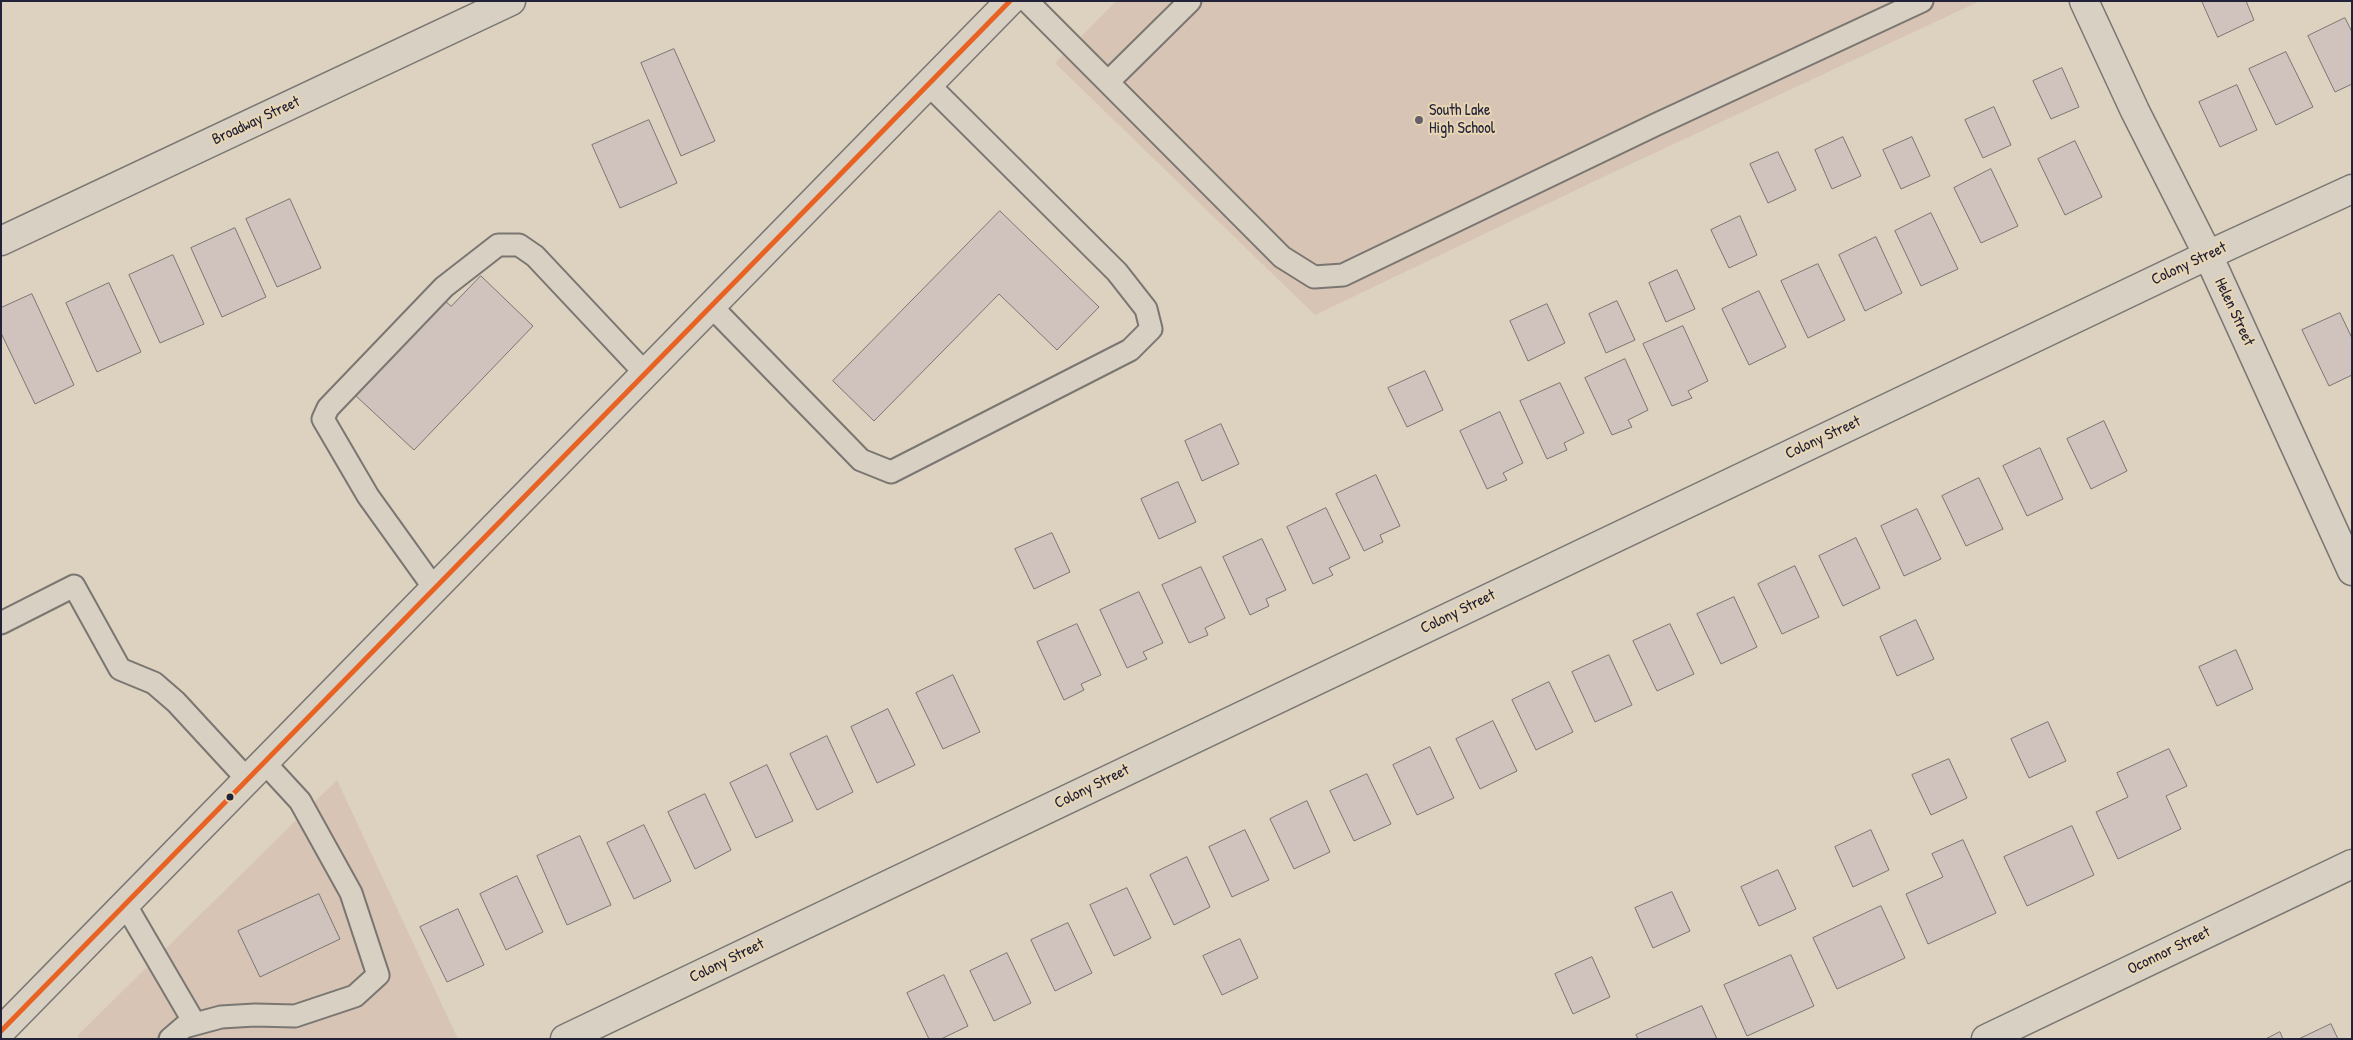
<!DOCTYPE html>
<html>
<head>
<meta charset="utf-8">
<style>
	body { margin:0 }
	#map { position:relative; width:2353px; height:1040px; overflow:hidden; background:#dcd2bf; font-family:"Patrick Hand",sans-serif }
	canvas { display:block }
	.frame { position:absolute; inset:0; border:2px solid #22223b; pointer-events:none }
</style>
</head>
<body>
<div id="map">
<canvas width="2353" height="1040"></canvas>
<div class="frame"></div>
</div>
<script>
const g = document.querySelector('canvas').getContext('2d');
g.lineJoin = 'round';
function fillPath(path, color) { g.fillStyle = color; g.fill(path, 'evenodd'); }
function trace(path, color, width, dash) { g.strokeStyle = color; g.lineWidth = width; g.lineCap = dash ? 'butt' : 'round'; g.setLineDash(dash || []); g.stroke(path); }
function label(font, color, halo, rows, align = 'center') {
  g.font = font + ' "Patrick Hand",sans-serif'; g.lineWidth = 4; g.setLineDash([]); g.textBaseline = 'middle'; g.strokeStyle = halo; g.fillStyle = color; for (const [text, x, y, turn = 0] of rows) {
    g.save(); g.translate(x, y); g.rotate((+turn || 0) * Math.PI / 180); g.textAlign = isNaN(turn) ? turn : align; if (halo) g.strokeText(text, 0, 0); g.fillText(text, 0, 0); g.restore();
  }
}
fillPath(new Path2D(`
	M 1116,1 L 1980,1 L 1601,178 L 1315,315 L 1055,63 Z
	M 337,780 L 458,1039 L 80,1039 L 78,1035 Z`), '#d8c4b4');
const building = new Path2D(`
	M 2202,1 L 2246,1 L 2254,20 L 2218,37 Z
	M 2345,18 L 2352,32 L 2352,84 L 2335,92 L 2308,36 Z
	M 674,49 L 715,141 L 681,156 L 641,63 Z
	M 2286,52 L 2313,107 L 2276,125 L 2249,69 Z
	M 2062,68 L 2079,107 L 2051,119 L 2033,81 Z
	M 2237,85 L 2257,130 L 2220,147 L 2199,102 Z
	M 1994,107 L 2011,145 L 1983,158 L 1965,120 Z
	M 649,120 L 677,183 L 620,208 L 592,145 Z
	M 1843,137 L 1861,176 L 1832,189 L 1815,150 Z
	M 1912,137 L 1930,176 L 1901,189 L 1883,150 Z
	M 2075,141 L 2102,197 L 2065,215 L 2038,159 Z
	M 1778,152 L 1796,190 L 1768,203 L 1750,164 Z
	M 1991,169 L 2018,226 L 1981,243 L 1954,188 Z
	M 290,199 L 321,268 L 277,287 L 246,219 Z
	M 1000,211 L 1099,307 L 1057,350 L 999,294 L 874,421 L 833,381 Z
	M 1931,213 L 1958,269 L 1921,286 L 1895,231 Z
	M 1740,216 L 1757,255 L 1729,268 L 1711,230 Z
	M 235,228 L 266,297 L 222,317 L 191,248 Z
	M 1876,237 L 1902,293 L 1865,311 L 1839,255 Z
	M 173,255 L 204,324 L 160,343 L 129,275 Z
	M 1818,264 L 1845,320 L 1808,338 L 1781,281 Z
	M 1677,270 L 1695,309 L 1666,322 L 1649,283 Z
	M 481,276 L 533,326 L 414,450 L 355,395 L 445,301 L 451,306 Z
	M 109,283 L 141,352 L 97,372 L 66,303 Z
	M 1759,291 L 1786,347 L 1749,365 L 1722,309 Z
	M 32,294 L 74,385 L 35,404 L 1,333 L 1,308 Z
	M 1617,301 L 1635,340 L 1606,353 L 1589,314 Z
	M 1547,304 L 1565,343 L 1528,361 L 1510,321 Z
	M 2340,313 L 2352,338 L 2352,375 L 2329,386 L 2302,330 Z
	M 1683,326 L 1708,381 L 1688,391 L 1692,398 L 1672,406 L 1643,344 Z
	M 1625,359 L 1648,410 L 1628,420 L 1632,427 L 1612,435 L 1585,378 Z
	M 1425,371 L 1443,410 L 1407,427 L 1388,388 Z
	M 1560,383 L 1584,433 L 1564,443 L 1567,450 L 1547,459 L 1520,401 Z
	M 1500,412 L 1523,463 L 1503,473 L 1507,480 L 1487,489 L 1460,431 Z
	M 2104,421 L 2127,471 L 2091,489 L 2067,439 Z
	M 1221,424 L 1239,464 L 1202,481 L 1185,441 Z
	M 2040,448 L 2063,499 L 2027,516 L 2003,466 Z
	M 1376,475 L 1400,526 L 1380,535 L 1383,542 L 1364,551 L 1336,494 Z
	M 1979,478 L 2003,529 L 1966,546 L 1942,496 Z
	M 1178,482 L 1196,522 L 1159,539 L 1141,499 Z
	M 1326,508 L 1350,558 L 1329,568 L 1333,575 L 1313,584 L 1287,527 Z
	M 1917,509 L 1941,559 L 1904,576 L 1881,526 Z
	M 1052,533 L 1070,572 L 1034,589 L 1015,549 Z
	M 1856,538 L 1880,588 L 1843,606 L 1819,556 Z
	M 1262,539 L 1286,590 L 1266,599 L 1269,606 L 1250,615 L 1223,557 Z
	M 1795,566 L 1819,617 L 1782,634 L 1758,584 Z
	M 1201,567 L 1225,618 L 1205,628 L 1208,635 L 1189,643 L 1162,585 Z
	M 1139,592 L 1163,643 L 1143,652 L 1147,659 L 1127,668 L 1100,610 Z
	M 1734,597 L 1757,647 L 1721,664 L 1697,614 Z
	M 1916,620 L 1934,659 L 1897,676 L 1880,637 Z
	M 1077,624 L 1101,675 L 1081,684 L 1084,690 L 1064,700 L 1037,642 Z
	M 1670,624 L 1694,674 L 1657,691 L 1633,641 Z
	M 2236,650 L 2253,689 L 2217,706 L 2199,667 Z
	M 1609,655 L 1632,705 L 1595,722 L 1572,672 Z
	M 953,675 L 980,732 L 943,749 L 916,693 Z
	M 1549,682 L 1573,732 L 1536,750 L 1512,700 Z
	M 888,709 L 915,765 L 877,783 L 851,727 Z
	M 1493,721 L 1517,771 L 1480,789 L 1456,739 Z
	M 2048,722 L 2066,761 L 2029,778 L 2011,739 Z
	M 827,736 L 853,792 L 817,810 L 790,754 Z
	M 1430,747 L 1454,798 L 1417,815 L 1393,765 Z
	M 2169,749 L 2187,786 L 2166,796 L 2181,829 L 2118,859 L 2096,812 L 2128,797 L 2117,773 Z
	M 1949,759 L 1967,798 L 1931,815 L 1912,775 Z
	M 767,765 L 793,821 L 756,838 L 730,783 Z
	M 1367,774 L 1391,824 L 1354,841 L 1330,791 Z
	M 705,794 L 731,850 L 695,869 L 668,812 Z
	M 1307,801 L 1330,852 L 1294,869 L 1270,819 Z
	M 644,825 L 671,881 L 634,899 L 607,843 Z
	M 2072,826 L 2094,875 L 2027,906 L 2004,857 Z
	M 1245,830 L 1269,880 L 1232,897 L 1209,847 Z
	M 1871,830 L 1889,870 L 1853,887 L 1835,847 Z
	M 580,836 L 611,905 L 567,925 L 537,856 Z
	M 1963,840 L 1996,913 L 1928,944 L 1906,894 L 1943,877 L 1932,854 Z
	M 1187,857 L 1210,907 L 1174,925 L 1150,875 Z
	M 1778,870 L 1796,909 L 1759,926 L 1741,887 Z
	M 517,876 L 543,932 L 506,950 L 480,894 Z
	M 1127,888 L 1151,938 L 1114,956 L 1090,905 Z
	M 1672,892 L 1690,931 L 1653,948 L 1635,908 Z
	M 319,894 L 340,939 L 260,977 L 238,931 Z
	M 1881,906 L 1905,958 L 1837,989 L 1813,938 Z
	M 458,909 L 484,965 L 447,982 L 420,927 Z
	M 1068,923 L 1092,973 L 1055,991 L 1031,940 Z
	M 1240,939 L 1258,978 L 1222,995 L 1203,956 Z
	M 1007,953 L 1031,1003 L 994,1021 L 970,971 Z
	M 1791,955 L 1814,1006 L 1747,1036 L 1724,985 Z
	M 1592,957 L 1610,997 L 1573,1014 L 1555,974 Z
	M 944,975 L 968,1026 L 941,1039 L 929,1039 L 907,993 Z
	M 1702,1006 L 1717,1039 L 1638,1039 L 1636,1035 Z
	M 2331,1024 L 2338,1039 L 2299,1039 Z
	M 2280,1032 L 2283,1039 L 2266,1039 Z`);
fillPath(building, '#d0c2bd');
trace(building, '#7a7672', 1);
const service = new Path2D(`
	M 1027,1 L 1282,257 L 1314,277 L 1343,275 L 1655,125 L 1922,1
	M 1108,82 L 1190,1
	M 711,306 L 861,460 L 891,472 L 1130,350 L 1151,329 L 1146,309 L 1117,272 L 928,84
	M 434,588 L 368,496 L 323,419 L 328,408 L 444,287 L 498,245 L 519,245 L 535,256 L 645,373
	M 1,623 L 74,586 L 120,669 L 154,683 L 176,702 L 247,779
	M 125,904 L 195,1024
	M 170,1039 L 184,1027 L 221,1017 L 255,1015 L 295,1016 L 355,996 L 378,975 L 351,893 L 300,801 L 264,762`);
const minor = new Path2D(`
	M 2084,1 L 2135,111 L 2208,255 L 2352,571
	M 1,241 L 511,1
	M 565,1039 L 2208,255 L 2352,189
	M 1986,1039 L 2352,864`);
const secondary = new Path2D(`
	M 1,1031 L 1010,1`);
trace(service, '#7a7672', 25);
trace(minor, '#7a7672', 31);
trace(secondary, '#7a7672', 31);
trace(service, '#d8d0c3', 21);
trace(minor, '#d8d0c3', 28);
trace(secondary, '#d8d0c3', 28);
trace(new Path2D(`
	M 1,1031 L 1010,1`), '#e86223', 5);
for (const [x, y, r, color] of [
	[1419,120,5,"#636069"],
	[230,797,4.5,"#22223b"]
]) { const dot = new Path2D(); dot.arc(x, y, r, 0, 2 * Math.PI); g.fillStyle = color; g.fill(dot); trace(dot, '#e8d6b3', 2); }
label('16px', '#22223b', '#e8d6b3', [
	["South Lake",1429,111],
	["High School",1429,129]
], 'left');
label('16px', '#22223b', '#e8d6b3', [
	["Broadway Street",256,121,-25],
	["Colony Street",2189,264,-25],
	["Helen Street",2234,312,65],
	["Colony Street",1823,438,-25],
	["Colony Street",1458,612,-26],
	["Colony Street",1092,787,-26],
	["Oconnor Street",2169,951,-26],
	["Colony Street",727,961,-26]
]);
</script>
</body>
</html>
